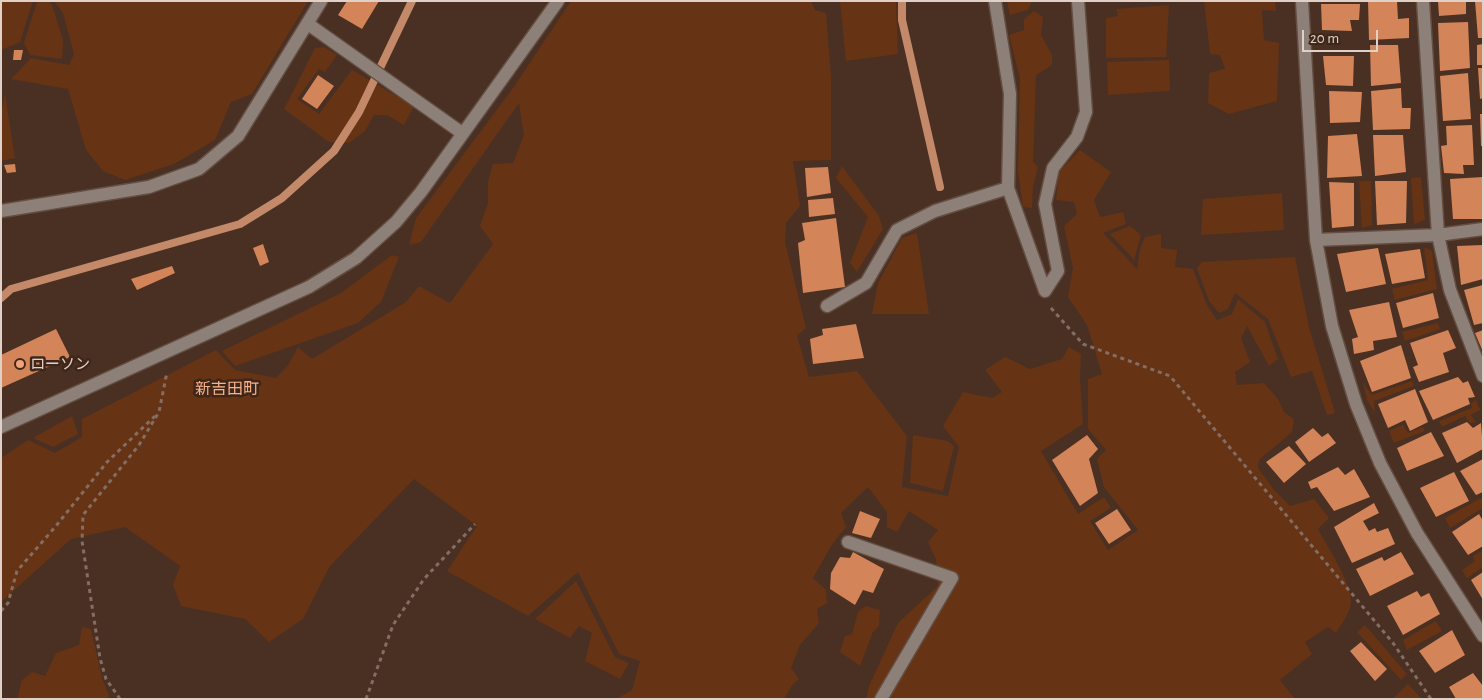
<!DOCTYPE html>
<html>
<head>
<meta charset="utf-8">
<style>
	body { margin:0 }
	#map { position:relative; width:1484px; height:700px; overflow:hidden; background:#493023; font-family:"Alegreya Sans",sans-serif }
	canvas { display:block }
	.frame { position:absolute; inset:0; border:2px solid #e1d0c8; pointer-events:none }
	.scale { position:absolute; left:1302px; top:30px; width:76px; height:22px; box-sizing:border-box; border:2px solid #e1d0c8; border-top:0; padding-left:6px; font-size:15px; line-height:18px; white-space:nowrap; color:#e1d0c8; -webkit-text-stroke:4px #3e2619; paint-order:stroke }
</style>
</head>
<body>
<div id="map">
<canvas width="1484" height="700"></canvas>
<div class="frame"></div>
<div class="scale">20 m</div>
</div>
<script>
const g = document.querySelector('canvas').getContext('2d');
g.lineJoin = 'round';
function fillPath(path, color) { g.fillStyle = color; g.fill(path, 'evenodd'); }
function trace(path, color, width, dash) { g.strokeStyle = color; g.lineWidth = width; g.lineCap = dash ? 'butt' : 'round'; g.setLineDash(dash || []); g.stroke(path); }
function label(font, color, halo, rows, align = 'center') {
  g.font = font + ' "Alegreya Sans","Noto Sans JP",sans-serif'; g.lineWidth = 5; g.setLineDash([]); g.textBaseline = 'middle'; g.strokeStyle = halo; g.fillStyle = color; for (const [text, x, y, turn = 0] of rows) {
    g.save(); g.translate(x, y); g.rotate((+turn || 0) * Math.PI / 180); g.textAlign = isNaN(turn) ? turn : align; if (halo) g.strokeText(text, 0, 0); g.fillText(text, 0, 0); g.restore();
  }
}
fillPath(new Path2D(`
	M 1,1 L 33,1 L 20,42 L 1,50 Z
	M 41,1 L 49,1 L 52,5 L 63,40 L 62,59 L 30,55 L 24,43 L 37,2 Z
	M 54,1 L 308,1 L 252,94 L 231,102 L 215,140 L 174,164 L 125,180 L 103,171 L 86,150 L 68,89 L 11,79 L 31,58 L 69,65 L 74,54 L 63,13 Z
	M 571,1 L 811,1 L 815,10 L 826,13 L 831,77 L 831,160 L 793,161 L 800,206 L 786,223 L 785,242 L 806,328 L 797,336 L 809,377 L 857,371 L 907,436 L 902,487 L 948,496 L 959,447 L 943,426 L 963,392 L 992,398 L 1002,392 L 985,370 L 1005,357 L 1030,369 L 1062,359 L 1069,347 L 1081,354 L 1080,378 L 1083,424 L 1041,451 L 1078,514 L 1104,497 L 1111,508 L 1090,521 L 1108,550 L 1138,530 L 1104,487 L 1097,459 L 1106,450 L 1088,429 L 1088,379 L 1102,374 L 1087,325 L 1068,297 L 1073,268 L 1064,226 L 1077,214 L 1074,202 L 1056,200 L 1059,172 L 1080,150 L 1111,172 L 1094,200 L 1100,217 L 1123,212 L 1126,224 L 1103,233 L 1137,269 L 1140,249 L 1145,237 L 1161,234 L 1161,248 L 1177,250 L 1175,267 L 1193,269 L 1207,305 L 1217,320 L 1232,314 L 1238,299 L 1265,322 L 1278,359 L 1269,366 L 1247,326 L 1241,338 L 1250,362 L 1235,372 L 1237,385 L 1264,383 L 1278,399 L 1284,412 L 1294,419 L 1292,432 L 1259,460 L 1258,468 L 1275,491 L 1290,506 L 1314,499 L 1329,518 L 1318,529 C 1327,546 1351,582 1351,601 C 1351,612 1342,623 1336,633 L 1328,627 L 1305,642 L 1312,654 L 1280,680 L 1295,699 L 866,699 L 869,686 L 898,623 L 938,586 L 936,559 L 928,542 L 938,530 L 909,511 L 897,532 L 887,527 L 887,512 L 868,487 L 841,513 L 846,527 L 833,543 L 813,578 L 826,590 L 827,603 L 817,609 L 819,623 L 800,645 L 791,668 L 799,679 L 793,684 L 784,699 L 616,699 L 632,690 L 640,661 L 619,654 L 578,572 L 528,616 L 447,571 L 477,526 L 414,479 L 330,566 L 303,619 L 269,642 L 245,619 L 181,606 L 173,585 L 180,566 L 125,527 L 71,539 L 1,602 L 1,458 L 28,440 L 55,453 L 82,437 L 82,419 L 216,350 L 235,370 L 276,378 L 288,365 L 298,347 L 312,359 L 406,302 L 419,286 L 450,303 L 493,244 L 480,226 L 488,203 L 488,182 L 493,164 L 513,163 L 524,135 L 519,103 L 421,242 L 409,245 L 416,218 L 513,88 Z
	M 840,1 L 896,1 L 898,54 L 846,61 Z
	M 1007,1 L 1032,1 L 1028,10 L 1010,15 Z
	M 1204,1 L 1275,1 L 1276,11 L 1262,10 L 1264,40 L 1279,43 L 1277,101 L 1229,114 L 1208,103 L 1209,73 L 1225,69 L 1220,55 L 1210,54 Z
	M 1169,5 L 1166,57 L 1106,58 L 1106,18 L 1118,16 L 1116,9 Z
	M 1034,11 L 1043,17 L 1041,35 L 1052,55 L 1052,65 L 1036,75 L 1033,162 L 1038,167 L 1033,186 L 1032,208 L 1023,207 L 1018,170 L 1020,78 L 1009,35 L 1024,30 L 1024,19 Z
	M 324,47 L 337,55 L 325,72 L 319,69 L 297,99 L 319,114 L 352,70 L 414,106 L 404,125 L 387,115 L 374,115 L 365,131 L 349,143 L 329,142 L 284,109 L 315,48 Z
	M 1169,60 L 1170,91 L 1108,95 L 1107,62 Z
	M 5,94 L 15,158 L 1,161 L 1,114 Z
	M 842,166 L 879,216 L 883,229 L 857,272 L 850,263 L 868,217 L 836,178 Z
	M 1421,177 L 1425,220 L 1414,224 L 1411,178 Z
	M 1359,181 L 1371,181 L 1372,225 L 1362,228 Z
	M 1282,193 L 1284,230 L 1201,235 L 1203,199 Z
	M 1130,226 L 1141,235 L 1134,260 L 1110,234 Z
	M 917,233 L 929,314 L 872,314 L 878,283 L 902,238 Z
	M 1424,247 L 1432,251 L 1437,289 L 1395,300 L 1392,289 L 1428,280 Z
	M 392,255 L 399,257 L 381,302 L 358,323 L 235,366 L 222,351 L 341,293 Z
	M 1295,257 L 1309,327 L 1335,413 L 1327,415 L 1312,371 L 1291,377 L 1268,319 L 1235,293 L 1228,309 L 1219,313 L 1209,301 L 1197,268 L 1202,262 Z
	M 1438,323 L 1440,329 L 1405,341 L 1402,332 Z
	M 1412,381 L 1414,386 L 1374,401 L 1375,413 L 1367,400 L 1363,383 L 1372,395 Z
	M 1476,400 L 1480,410 L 1471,415 L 1476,422 L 1470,423 L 1465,416 L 1442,427 L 1439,421 L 1472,408 L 1471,403 Z
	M 72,416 L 78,434 L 53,447 L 33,438 Z
	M 1403,425 L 1408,433 L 1423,427 L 1425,431 L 1394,443 L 1389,431 Z
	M 913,435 L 948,441 L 954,446 L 943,491 L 910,483 Z
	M 1483,497 L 1483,508 L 1450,528 L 1445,518 Z
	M 1483,550 L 1483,567 L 1467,578 L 1462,570 L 1475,561 L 1473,556 Z
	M 576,581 L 615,657 L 629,663 L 620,679 L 585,661 L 592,633 L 579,626 L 570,638 L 535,619 Z
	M 866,606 L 880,610 L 879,626 L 873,632 L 860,666 L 840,652 L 845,636 L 852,634 L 858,612 Z
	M 1436,621 L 1442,631 L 1407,650 L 1403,640 Z
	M 1365,625 L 1407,674 L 1401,680 L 1357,632 Z
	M 82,627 L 91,629 L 102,678 L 109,696 L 108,699 L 17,699 L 22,680 L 32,672 L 45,676 L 56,653 L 79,645 Z
	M 1408,684 L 1422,699 L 1392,699 Z`), '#663314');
trace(new Path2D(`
	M 902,1 L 902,20 L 940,187
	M 1,298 L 11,289 L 240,224 L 282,198 L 334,151 L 359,112 L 412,1`), '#c48969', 8);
fillPath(new Path2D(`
	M 347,1 L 379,1 L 362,29 L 338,15 Z
	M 1368,1 L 1397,1 L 1398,19 L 1409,18 L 1409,38 L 1369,40 Z
	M 1438,1 L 1466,1 L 1466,14 L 1439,16 Z
	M 1475,1 L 1483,1 L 1483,38 L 1478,38 Z
	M 1321,4 L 1360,4 L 1359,20 L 1350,20 L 1352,31 L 1322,30 Z
	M 1468,22 L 1470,68 L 1440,71 L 1438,23 Z
	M 1483,44 L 1483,65 L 1477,65 L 1477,45 Z
	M 1370,45 L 1398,45 L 1401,83 L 1371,86 Z
	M 14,50 L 23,50 L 21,60 L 13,60 Z
	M 1323,56 L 1354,56 L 1353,86 L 1326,85 Z
	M 1478,68 L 1483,68 L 1483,98 L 1480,99 Z
	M 1468,73 L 1471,119 L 1443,121 L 1440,76 Z
	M 318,75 L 334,86 L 317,109 L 302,99 Z
	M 1401,88 L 1402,108 L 1411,108 L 1410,129 L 1373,130 L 1371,91 Z
	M 1329,91 L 1362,92 L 1360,122 L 1330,123 Z
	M 1480,114 L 1483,114 L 1483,146 L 1481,146 Z
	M 1472,125 L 1474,165 L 1463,165 L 1464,174 L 1444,173 L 1441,146 L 1447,145 L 1446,126 Z
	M 1357,134 L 1362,176 L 1327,178 L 1328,136 Z
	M 1373,135 L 1403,135 L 1406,172 L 1375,176 Z
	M 15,164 L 16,172 L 7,173 L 4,165 Z
	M 828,167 L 831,193 L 807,197 L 805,168 Z
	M 1483,177 L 1483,219 L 1453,219 L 1450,179 Z
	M 1375,181 L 1407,181 L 1406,223 L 1377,225 Z
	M 1329,182 L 1354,183 L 1354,226 L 1332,228 Z
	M 833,198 L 835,214 L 809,217 L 808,200 Z
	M 836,218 L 845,287 L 803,293 L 798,243 L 805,240 L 802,223 Z
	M 263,244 L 269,262 L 260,266 L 253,248 Z
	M 1483,245 L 1483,279 L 1461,285 L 1457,246 Z
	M 1378,248 L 1386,284 L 1346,292 L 1337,254 Z
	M 1420,249 L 1425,278 L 1392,284 L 1385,254 Z
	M 172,266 L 175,273 L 137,290 L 131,279 Z
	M 1483,285 L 1483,323 L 1474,325 L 1464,290 Z
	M 1433,293 L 1439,318 L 1403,328 L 1396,303 Z
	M 1389,302 L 1397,337 L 1373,341 L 1374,350 L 1354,354 L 1352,339 L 1358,337 L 1349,310 Z
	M 856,324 L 864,358 L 813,364 L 810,339 L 823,335 L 822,329 Z
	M 56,329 L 70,357 L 1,388 L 1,355 Z
	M 1448,330 L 1456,348 L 1443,353 L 1449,372 L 1419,382 L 1413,367 L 1418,365 L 1410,343 Z
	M 1483,330 L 1483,352 L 1475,333 Z
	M 1401,345 L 1411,378 L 1372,392 L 1360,361 Z
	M 1458,377 L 1463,383 L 1468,381 L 1475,397 L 1468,398 L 1470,404 L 1433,420 L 1419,391 Z
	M 1415,389 L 1428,422 L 1410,431 L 1405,420 L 1388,428 L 1378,404 Z
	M 1467,422 L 1473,428 L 1481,423 L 1483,449 L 1457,463 L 1442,433 Z
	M 1313,428 L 1322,437 L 1328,433 L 1336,443 L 1309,462 L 1295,442 Z
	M 1431,432 L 1444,456 L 1407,471 L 1397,448 Z
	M 1087,435 L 1098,449 L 1089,459 L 1098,493 L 1080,506 L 1052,460 Z
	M 1289,446 L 1306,464 L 1284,483 L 1266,462 Z
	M 1483,459 L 1483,492 L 1476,495 L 1460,471 Z
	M 1338,467 L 1345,475 L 1354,469 L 1370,497 L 1334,511 L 1317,487 L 1311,489 L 1308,482 Z
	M 1454,472 L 1469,501 L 1436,517 L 1420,488 Z
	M 1374,503 L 1379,513 L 1363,521 L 1369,531 L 1375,528 L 1377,532 L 1388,528 L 1395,544 L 1352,563 L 1334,527 Z
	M 1117,509 L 1131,530 L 1109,544 L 1095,523 Z
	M 860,511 L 880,519 L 871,538 L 852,533 Z
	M 1479,514 L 1483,521 L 1483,546 L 1468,555 L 1452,532 Z
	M 853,552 L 884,569 L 873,593 L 863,590 L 855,605 L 830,589 L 831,573 L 840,557 L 850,558 Z
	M 1401,552 L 1414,574 L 1370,596 L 1356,569 L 1382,557 L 1384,561 Z
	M 1483,572 L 1483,600 L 1471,580 Z
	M 1417,591 L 1421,597 L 1429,593 L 1440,614 L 1403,635 L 1387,606 Z
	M 1452,630 L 1465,655 L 1435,673 L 1419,651 Z
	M 1361,642 L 1387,669 L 1375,681 L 1350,651 Z
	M 1473,673 L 1483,686 L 1483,699 L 1456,699 L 1449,687 Z`), '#d38459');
const minor = new Path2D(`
	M 995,1 L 1010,94 L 1008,188 L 1045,291
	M 1302,1 L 1316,240 L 1332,326 L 1356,404 L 1380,463 L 1417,533 L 1483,636
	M 1423,1 L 1438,235 L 1450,290 L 1483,376
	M 308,24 L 462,133
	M 1,211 L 149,187 L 199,169 L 238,136 L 321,1
	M 1316,240 L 1438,235 L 1483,229
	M 1045,291 L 1058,271 L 1045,204 L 1053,168 L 1077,137 L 1086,112 L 1078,1
	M 827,306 L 866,283 L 897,230 L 935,211 L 1008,188
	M 1,427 L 309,287 L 356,258 L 396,222 L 421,192 L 558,1
	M 848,542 L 952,578 L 881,699`);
trace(minor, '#644d41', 15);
trace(new Path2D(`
	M 1051,308 L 1083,344 L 1170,376 L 1393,643 L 1431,699
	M 1,611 L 8,603 L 17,571 L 56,526 L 107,462 L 155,416
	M 120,699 L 106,679 L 100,658 L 82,541 L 83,515 L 139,445 L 159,412 L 167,372
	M 366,699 L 393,625 L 424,579 L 475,524`), '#846e63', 3, [4, 4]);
trace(minor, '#8d8079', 12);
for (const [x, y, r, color] of [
	[20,364,5,"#f0a279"]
]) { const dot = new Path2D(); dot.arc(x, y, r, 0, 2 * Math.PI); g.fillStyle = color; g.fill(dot); trace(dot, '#3e2619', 2); }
label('15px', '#e1d0c8', '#3e2619', [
	["ローソン",30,364]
], 'left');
label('16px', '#fab18b', '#3e2619', [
	["新吉田町",227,389]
]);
</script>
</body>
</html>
